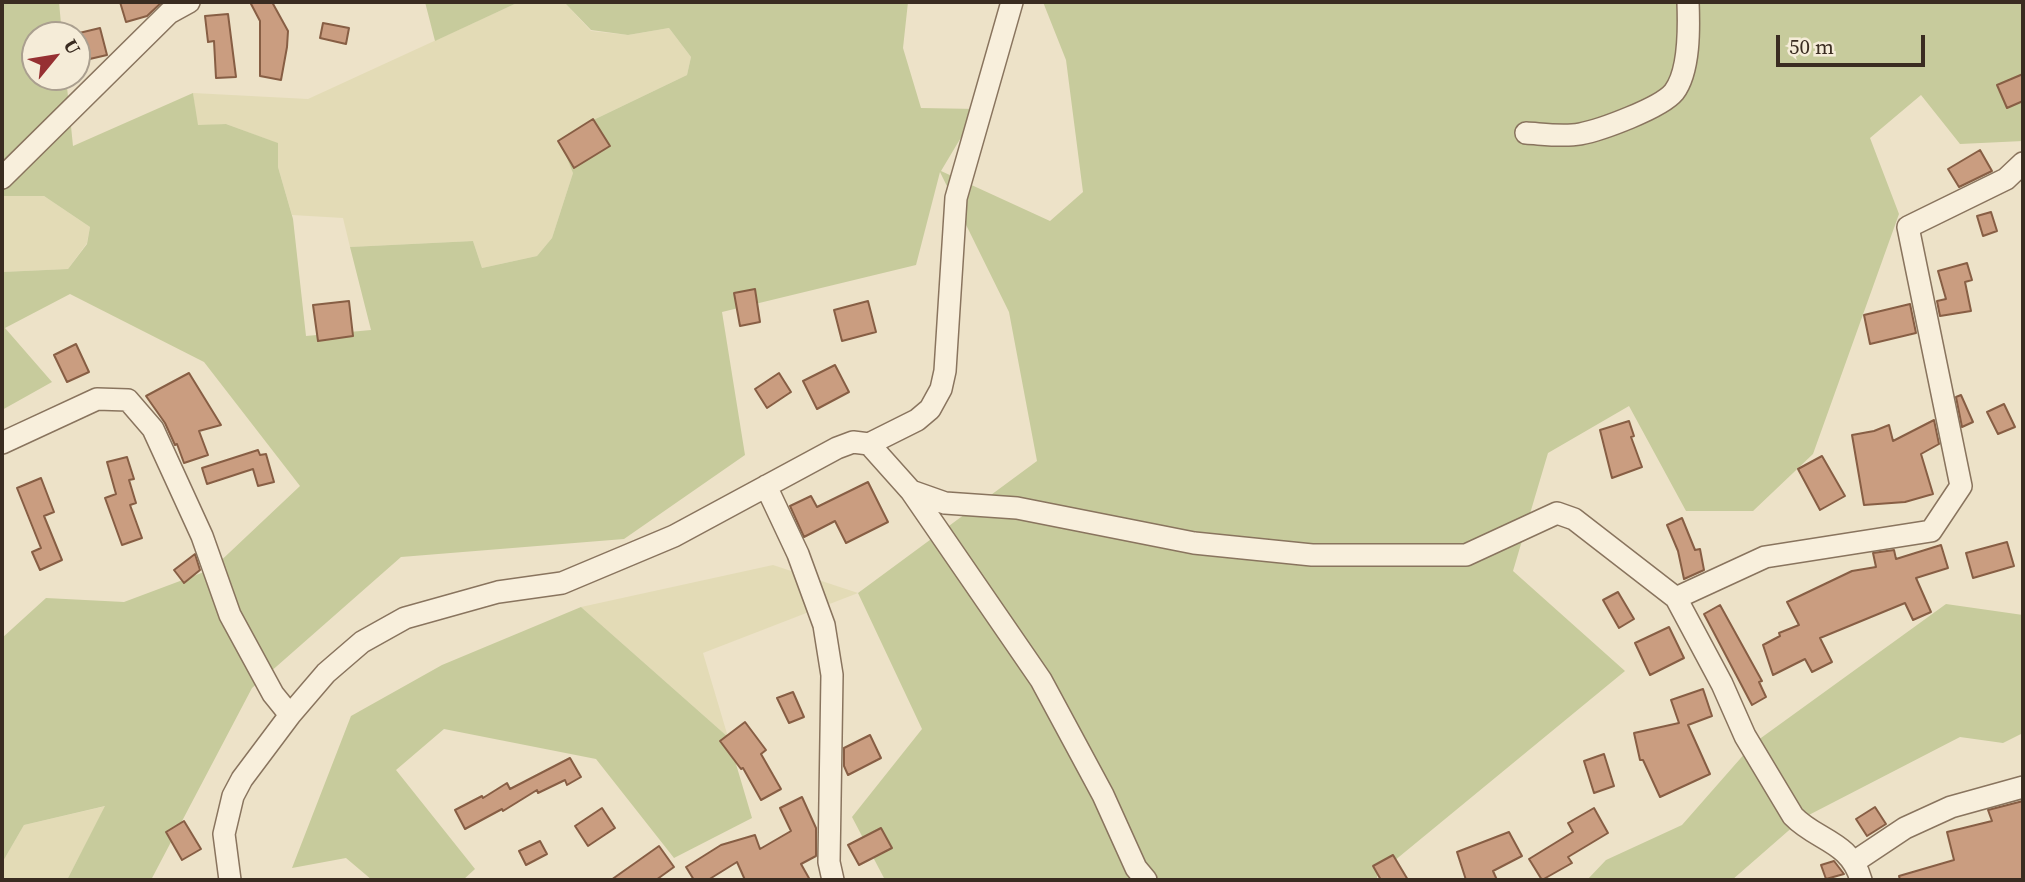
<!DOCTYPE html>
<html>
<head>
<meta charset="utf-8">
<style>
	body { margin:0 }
	#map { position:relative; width:2025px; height:882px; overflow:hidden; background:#ede2c8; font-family:"Source Serif 4",serif }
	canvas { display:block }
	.frame { position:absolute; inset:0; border:4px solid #3a2c21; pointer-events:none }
	.north { position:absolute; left:21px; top:21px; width:70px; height:70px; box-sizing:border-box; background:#f5ecd8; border:2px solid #aa9f8f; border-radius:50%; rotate:60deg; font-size:19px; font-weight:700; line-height:28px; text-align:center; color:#3a2c21 }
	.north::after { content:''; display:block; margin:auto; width:24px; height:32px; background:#963032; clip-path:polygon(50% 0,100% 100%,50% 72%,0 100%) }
	.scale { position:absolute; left:1776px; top:35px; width:149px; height:32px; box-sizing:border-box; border:4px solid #3a2c21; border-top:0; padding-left:9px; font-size:21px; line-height:24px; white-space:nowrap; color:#3a2c21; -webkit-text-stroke:5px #f5ecd8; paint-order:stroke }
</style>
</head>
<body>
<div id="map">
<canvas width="2025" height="882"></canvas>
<div class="frame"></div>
<div class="north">U</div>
<div class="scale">50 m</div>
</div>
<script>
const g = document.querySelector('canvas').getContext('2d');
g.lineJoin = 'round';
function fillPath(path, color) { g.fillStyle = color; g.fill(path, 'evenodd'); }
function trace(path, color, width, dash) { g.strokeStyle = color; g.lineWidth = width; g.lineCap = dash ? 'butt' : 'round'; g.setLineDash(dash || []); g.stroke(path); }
fillPath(new Path2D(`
	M 519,2 L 564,2 L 591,31 L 628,35 L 669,28 L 691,57 L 687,75 L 585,124 L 573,173 L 552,238 L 537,256 L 482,268 L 473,241 L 350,247 L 343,218 L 292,215 L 278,167 L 277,143 L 226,124 L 197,126 L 193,93 L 308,99 Z
	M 2,196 L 44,196 L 90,227 L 87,243 L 68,269 L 2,272 Z
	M 773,565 L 858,593 L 703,653 L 728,737 L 581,607 Z
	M 106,806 L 67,880 L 2,880 L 2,863 L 24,825 Z`), '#e3dbb6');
fillPath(new Path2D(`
	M 2,2 L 59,2 L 62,35 L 35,35 L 35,77 L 66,77 L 73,146 L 193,93 L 198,125 L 226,124 L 278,143 L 278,167 L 293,219 L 306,336 L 371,330 L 350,247 L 473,241 L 482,268 L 537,256 L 552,238 L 573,173 L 561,143 L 585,124 L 687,75 L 691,57 L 669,28 L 628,35 L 591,30 L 564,2 L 908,2 L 903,48 L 921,108 L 978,109 L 941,171 L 1050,221 L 1083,192 L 1066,60 L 1043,2 L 2023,2 L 2023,141 L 1960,144 L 1921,95 L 1870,138 L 1899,214 L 1813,454 L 1753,511 L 1686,511 L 1629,406 L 1548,453 L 1513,571 L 1625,671 L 1377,875 L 1377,880 L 885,880 L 852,817 L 922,729 L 858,593 L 1037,461 L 1009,312 L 940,172 L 916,265 L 722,312 L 745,455 L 624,539 L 401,557 L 252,688 L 151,880 L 67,880 L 105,806 L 24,825 L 2,863 L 2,638 L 46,598 L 124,602 L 212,569 L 300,486 L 204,362 L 70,294 L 5,328 L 52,382 L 2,410 L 2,272 L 68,269 L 87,244 L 90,227 L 44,196 L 2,196 Z
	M 425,2 L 519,2 L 435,41 Z
	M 1946,604 L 2023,615 L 2023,733 L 2003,743 L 1960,737 L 1803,818 L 1732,880 L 1587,880 L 1606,860 L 1682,825 L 1754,743 Z
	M 581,607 L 728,737 L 752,818 L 674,858 L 596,759 L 444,729 L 396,770 L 475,869 L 463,880 L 372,880 L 346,858 L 292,868 L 351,716 L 442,665 Z`), '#c7cb9c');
const building = new Path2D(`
	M 120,2 L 162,2 L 147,16 L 126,22 Z
	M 250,2 L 272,2 L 288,31 L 287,47 L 281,80 L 260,76 L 260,21 Z
	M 228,14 L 236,77 L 216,78 L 214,41 L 208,42 L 205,16 Z
	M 323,23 L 349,28 L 346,44 L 320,38 Z
	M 100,28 L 107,55 L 81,61 L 77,35 L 75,34 Z
	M 2023,74 L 2023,101 L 2007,108 L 1997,85 Z
	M 593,119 L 610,146 L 574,168 L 558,141 Z
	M 1980,150 L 1992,171 L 1959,187 L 1948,169 Z
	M 1991,212 L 1997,231 L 1983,236 L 1977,216 Z
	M 1967,263 L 1972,280 L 1965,282 L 1971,311 L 1940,316 L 1937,301 L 1946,299 L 1938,271 Z
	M 755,289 L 760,322 L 740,326 L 734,293 Z
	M 349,301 L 353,336 L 318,341 L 313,305 Z
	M 868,301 L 876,332 L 842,341 L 834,310 Z
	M 1910,304 L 1916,333 L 1870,344 L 1864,315 Z
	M 76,344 L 89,372 L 67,382 L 54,355 Z
	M 835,365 L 849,392 L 817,409 L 803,381 Z
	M 189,373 L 221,425 L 199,431 L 208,455 L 184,463 L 177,444 L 175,445 L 165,423 L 146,396 Z
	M 779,373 L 791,392 L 767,408 L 755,389 Z
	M 1961,395 L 1973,422 L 1962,427 L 1956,397 Z
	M 2004,404 L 2015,427 L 1998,434 L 1987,412 Z
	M 1934,420 L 1939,444 L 1921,454 L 1933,494 L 1905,502 L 1864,505 L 1852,435 L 1874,431 L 1889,425 L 1893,441 Z
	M 1629,421 L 1634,436 L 1631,437 L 1642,467 L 1612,478 L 1600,430 Z
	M 258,450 L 260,455 L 266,454 L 274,482 L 258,486 L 253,469 L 207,484 L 202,468 Z
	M 1822,456 L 1845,496 L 1820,510 L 1798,469 Z
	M 127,457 L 134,479 L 129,480 L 136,503 L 130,505 L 142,538 L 122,545 L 105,498 L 116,494 L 107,462 Z
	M 41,478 L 54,512 L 44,516 L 62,560 L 40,570 L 32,552 L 41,548 L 17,488 Z
	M 868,482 L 888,522 L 846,543 L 835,521 L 804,537 L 790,506 L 811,496 L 817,507 Z
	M 1682,518 L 1695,550 L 1700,549 L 1704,570 L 1684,579 L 1678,551 L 1667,525 Z
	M 2007,542 L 2014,566 L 1973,578 L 1966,553 Z
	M 1941,545 L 1948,568 L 1916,578 L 1931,612 L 1913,620 L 1905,603 L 1820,638 L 1832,662 L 1812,672 L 1805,659 L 1773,675 L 1763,645 L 1780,636 L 1779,633 L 1799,625 L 1787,602 L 1852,571 L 1876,567 L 1873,553 L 1894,550 L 1896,559 Z
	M 195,554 L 200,570 L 184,583 L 174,570 Z
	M 1618,592 L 1634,619 L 1619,628 L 1603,600 Z
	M 1720,605 L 1762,681 L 1759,682 L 1766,697 L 1752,705 L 1704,614 Z
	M 1669,627 L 1684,658 L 1650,675 L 1635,643 Z
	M 1703,689 L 1712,716 L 1688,725 L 1710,774 L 1660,797 L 1643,760 L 1640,760 L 1634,733 L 1679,723 L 1671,700 Z
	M 793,692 L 804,717 L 789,723 L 777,698 Z
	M 745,722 L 766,750 L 761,754 L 781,789 L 761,800 L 743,768 L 741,769 L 720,741 Z
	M 870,735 L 881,758 L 848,775 L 844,766 L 844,748 Z
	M 1604,754 L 1614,786 L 1594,793 L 1584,761 Z
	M 570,758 L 581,777 L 567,785 L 565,780 L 538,793 L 537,790 L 503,811 L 502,809 L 465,829 L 455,810 L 482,796 L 483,798 L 507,783 L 510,789 Z
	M 802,797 L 816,828 L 816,856 L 801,864 L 810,880 L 745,880 L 737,862 L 708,880 L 694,880 L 686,867 L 721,845 L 755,835 L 760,849 L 791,831 L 780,808 Z
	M 2023,801 L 2023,880 L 1900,880 L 1899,876 L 1954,860 L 1947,832 L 1992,821 L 1988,810 Z
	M 1875,807 L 1886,824 L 1867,836 L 1856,819 Z
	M 602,808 L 615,828 L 588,846 L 575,826 Z
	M 1594,808 L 1608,833 L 1568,857 L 1572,863 L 1542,880 L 1529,859 L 1573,832 L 1568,823 Z
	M 184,821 L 201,849 L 182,860 L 166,832 Z
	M 881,828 L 892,848 L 859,865 L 848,845 Z
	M 1509,832 L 1522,856 L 1493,871 L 1497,880 L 1466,880 L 1457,852 Z
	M 540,841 L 547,854 L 526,865 L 519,851 Z
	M 659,846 L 674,867 L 656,880 L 611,880 Z
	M 1393,855 L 1408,880 L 1381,880 L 1373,866 Z
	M 1834,861 L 1844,874 L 1826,879 L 1821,865 Z`);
fillPath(building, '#ca9d80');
trace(building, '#875e44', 2);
const minor = new Path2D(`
	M 1526,133 C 1543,134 1563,137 1580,134 C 1601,130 1661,108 1674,92 C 1690,71 1689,27 1688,2
	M 2,178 L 169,13 L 189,2
	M 2,443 L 97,399 L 128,400 L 153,429 L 202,536 L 230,615 L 273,694 L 290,715
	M 869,444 L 911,491 L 945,503 L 1017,508 L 1194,543 L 1312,555 L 1466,555 L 1557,513 L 1574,519 L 1676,598 L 1722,684 L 1745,736 L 1793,816 C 1817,841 1850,841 1861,880
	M 766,486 L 798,554 L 824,625 L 832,675 L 829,862 L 833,880
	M 911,491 L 1041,680 L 1103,795 L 1136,868 L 1146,880
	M 1676,598 L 1765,557 L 1931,531 L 1961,486 L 1908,227 L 2006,179 L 2023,163
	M 1854,862 L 1905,828 L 1951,807 L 2023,787
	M 230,880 L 224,834 L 233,796 L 242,779 L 290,715 L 326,673 L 362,642 L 405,618 L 498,592 L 562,583 L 674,536 L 837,448 L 853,442 L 869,444 L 917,420 L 930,409 L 941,389 L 945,371 L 956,198 L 1012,2`);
trace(minor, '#89745e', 24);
trace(minor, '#f8efdc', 21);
</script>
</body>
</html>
